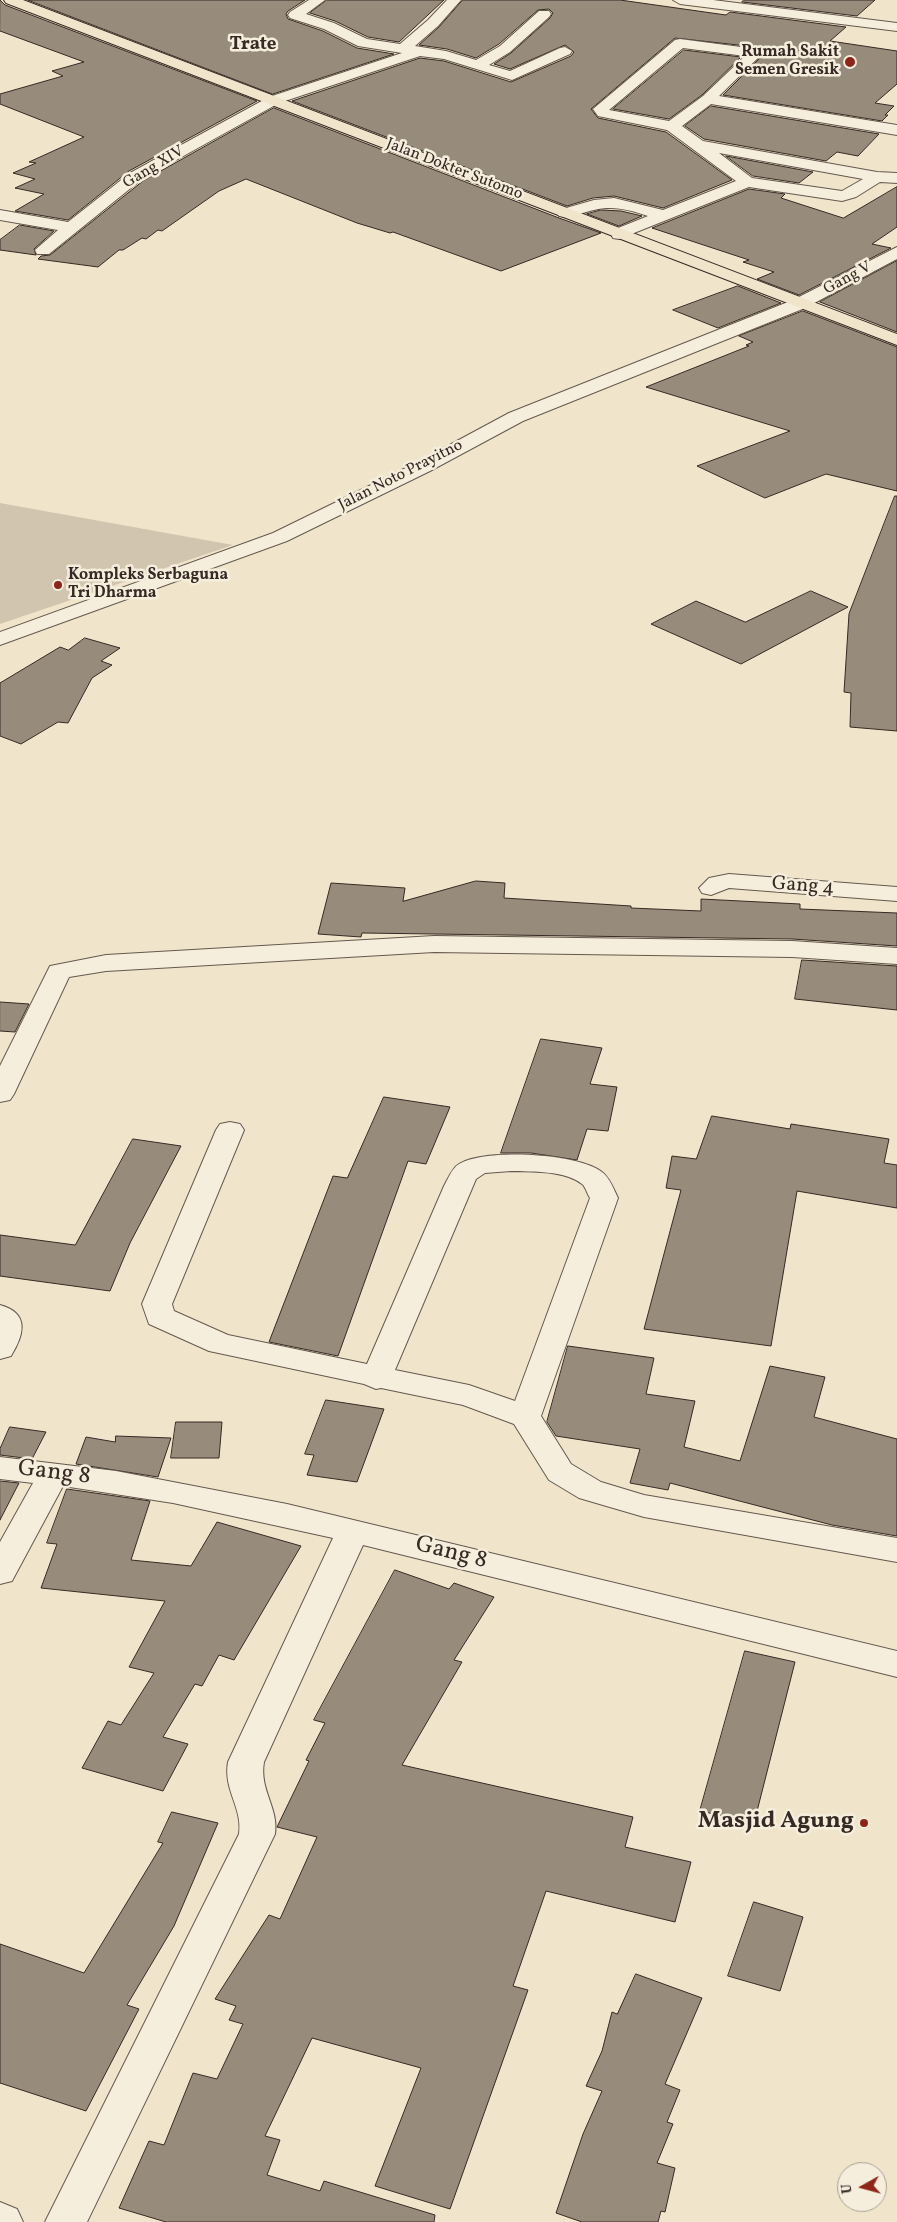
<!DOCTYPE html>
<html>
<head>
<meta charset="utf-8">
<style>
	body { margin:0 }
	#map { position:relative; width:897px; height:2222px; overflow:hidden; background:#f0e5cb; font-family:Vollkorn,serif }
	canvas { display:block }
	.north { position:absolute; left:837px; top:2162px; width:50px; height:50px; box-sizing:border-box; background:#f5eedd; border:1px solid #a99f93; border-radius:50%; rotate:263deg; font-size:14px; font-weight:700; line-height:20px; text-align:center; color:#372924 }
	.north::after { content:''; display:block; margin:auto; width:18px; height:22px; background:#8f2418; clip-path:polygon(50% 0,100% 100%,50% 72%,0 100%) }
</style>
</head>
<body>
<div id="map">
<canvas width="897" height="2222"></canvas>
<div class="north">U</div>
</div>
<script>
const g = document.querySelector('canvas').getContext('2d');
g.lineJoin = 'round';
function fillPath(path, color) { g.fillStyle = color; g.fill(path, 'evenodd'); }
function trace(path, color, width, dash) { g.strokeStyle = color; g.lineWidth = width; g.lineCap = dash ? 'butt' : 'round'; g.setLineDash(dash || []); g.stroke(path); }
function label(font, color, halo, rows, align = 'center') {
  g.font = font + ' Vollkorn,serif'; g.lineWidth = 5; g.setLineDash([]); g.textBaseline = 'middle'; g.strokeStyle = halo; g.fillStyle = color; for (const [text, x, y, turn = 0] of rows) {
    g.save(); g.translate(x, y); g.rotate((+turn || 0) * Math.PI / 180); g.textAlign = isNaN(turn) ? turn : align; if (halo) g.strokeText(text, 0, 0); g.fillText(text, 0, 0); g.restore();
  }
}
fillPath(new Path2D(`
	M 0,503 L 233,545 L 0,624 Z`), '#d1c5af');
const building = new Path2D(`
	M 0,0 L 5,5 L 257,101 L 129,171 L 68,220 L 15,211 L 44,194 L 15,188 L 35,179 L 13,173 L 36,163 L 29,162 L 84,137 L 0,104 L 0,94 L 63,76 L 52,71 L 84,62 L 0,31 Z
	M 28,0 L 305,0 L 288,11 L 286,14 L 288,19 L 323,31 L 357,48 L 394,54 L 273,94 Z
	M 327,0 L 444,0 L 399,42 L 368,37 L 335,21 L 310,13 Z
	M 463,0 L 620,0 L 726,15 L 730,12 L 846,27 L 830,41 L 897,51 L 897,84 L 875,103 L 894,106 L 885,115 L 888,115 L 882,121 L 723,95 L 764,54 L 764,51 L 756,47 L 675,38 L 591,109 L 598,118 L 666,132 L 732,180 L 663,208 L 614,196 L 593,198 L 567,206 L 292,101 L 420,58 L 444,61 L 511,82 L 571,56 L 574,52 L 565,45 L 510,69 L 494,64 L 511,53 L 550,18 L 553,13 L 549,9 L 538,10 L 499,44 L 476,58 L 447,49 L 419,45 L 439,27 Z
	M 744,0 L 875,0 L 857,16 L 742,2 Z
	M 684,50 L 741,57 L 702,95 L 669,119 L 613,109 Z
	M 711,106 L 879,134 L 858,156 L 837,152 L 826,161 L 704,139 L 685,126 Z
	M 274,108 L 559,218 L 601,233 L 501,271 L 393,232 L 390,233 L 357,223 L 246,179 L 219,191 L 162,231 L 158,230 L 146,239 L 142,238 L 123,250 L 119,250 L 98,267 L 38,259 L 41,256 L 50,255 L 143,181 Z
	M 726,156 L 813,172 L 799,183 L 753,176 Z
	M 897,187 L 897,227 L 872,244 L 891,248 L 799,295 L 757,279 L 774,272 L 743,262 L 749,260 L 652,228 L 749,189 L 785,194 L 781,198 L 843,218 Z
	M 601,210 L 621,211 L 642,216 L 619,226 L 587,214 Z
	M 20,225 L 54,231 L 34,249 L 36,255 L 0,250 L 0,240 Z
	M 897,261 L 897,332 L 820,302 Z
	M 738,286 L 781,303 L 718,328 L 673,310 Z
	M 803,311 L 897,347 L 897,491 L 826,474 L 765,498 L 697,466 L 790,431 L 646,387 L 749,346 L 746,345 L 753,342 L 739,336 Z
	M 895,496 L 897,496 L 897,731 L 850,727 L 851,693 L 844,692 L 849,614 Z
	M 811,591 L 848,607 L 741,664 L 651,624 L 696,601 L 745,622 Z
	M 85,638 L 120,648 L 101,661 L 112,665 L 92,678 L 68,723 L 58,722 L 21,744 L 0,736 L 0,683 L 60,647 L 68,650 Z
	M 476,881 L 505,883 L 504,898 L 631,906 L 631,908 L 701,911 L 701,899 L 800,904 L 800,909 L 897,913 L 897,946 L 792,939 L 362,933 L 361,937 L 318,934 L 331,883 L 405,888 L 403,901 Z
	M 802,960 L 897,966 L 897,1010 L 795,999 Z
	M 0,1002 L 29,1004 L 15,1032 L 0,1031 Z
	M 541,1039 L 602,1048 L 590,1084 L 617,1087 L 608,1131 L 587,1129 L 577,1160 L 531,1153 L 501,1153 Z
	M 384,1097 L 450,1107 L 426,1164 L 408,1161 L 338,1356 L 269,1342 L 333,1176 L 347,1178 Z
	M 712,1116 L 790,1129 L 791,1124 L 889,1139 L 884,1163 L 897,1165 L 897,1208 L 797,1191 L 771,1346 L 644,1329 L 681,1190 L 666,1188 L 672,1156 L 696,1159 Z
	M 133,1139 L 181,1146 L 130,1243 L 110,1291 L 0,1276 L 0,1235 L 75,1245 Z
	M 568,1346 L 654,1358 L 646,1394 L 695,1401 L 684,1447 L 740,1461 L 770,1366 L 825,1377 L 814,1417 L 897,1439 L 897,1536 L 832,1525 L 670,1483 L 668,1490 L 630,1483 L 640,1449 L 556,1436 L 547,1422 Z
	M 326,1400 L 384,1409 L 357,1482 L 307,1475 L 314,1455 L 305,1454 Z
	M 176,1422 L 222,1422 L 219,1458 L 171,1458 Z
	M 10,1427 L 46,1432 L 32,1459 L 0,1455 L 0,1449 Z
	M 116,1436 L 171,1438 L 158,1477 L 76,1464 L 86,1437 L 115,1442 Z
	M 0,1481 L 19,1483 L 0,1520 Z
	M 67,1489 L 150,1501 L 131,1560 L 191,1566 L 217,1522 L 301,1546 L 234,1660 L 219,1655 L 202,1686 L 195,1684 L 163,1737 L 188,1744 L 163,1791 L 82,1768 L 108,1721 L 121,1725 L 154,1673 L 129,1667 L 165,1601 L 41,1588 L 57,1544 L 47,1543 Z
	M 395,1570 L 449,1589 L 454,1583 L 494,1597 L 454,1660 L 462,1662 L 402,1765 L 633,1817 L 625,1847 L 691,1862 L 675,1922 L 546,1891 L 513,1986 L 528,1990 L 450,2209 L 375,2186 L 421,2068 L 312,2038 L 265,2136 L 280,2140 L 267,2175 L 320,2191 L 324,2181 L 435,2215 L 434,2222 L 166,2222 L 119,2208 L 149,2141 L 164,2145 L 193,2073 L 217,2079 L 243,2024 L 229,2020 L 236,2006 L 215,1999 L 269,1915 L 280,1919 L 317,1837 L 277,1827 L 309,1761 L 306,1760 L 325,1723 L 314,1720 Z
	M 745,1651 L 795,1662 L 754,1823 L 700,1811 Z
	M 172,1812 L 218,1823 L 174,1926 L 127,2005 L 139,2009 L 86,2111 L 0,2083 L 0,1944 L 84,1973 L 163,1843 L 158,1842 Z
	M 754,1902 L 803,1917 L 780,1991 L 728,1976 Z
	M 636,1974 L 702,1998 L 665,2084 L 680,2090 L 667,2122 L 673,2124 L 657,2163 L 675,2168 L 665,2212 L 661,2211 L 658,2222 L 582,2222 L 556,2213 L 583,2134 L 602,2091 L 586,2086 L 602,2051 L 612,2012 L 617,2014 Z`);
fillPath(building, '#978b7b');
trace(building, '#372924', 1);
const minor = new Path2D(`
	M 309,0 L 325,0 L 306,14 L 334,23 L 367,39 L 400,44 L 428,20 L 447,0 L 461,0 L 438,26 L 415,46 L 446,51 L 476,60 L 500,46 L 539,11 L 549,11 L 551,14 L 549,17 L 510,52 L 489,65 L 510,71 L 560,48 L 565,47 L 572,51 L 570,54 L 512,80 L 444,59 L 420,56 L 279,103 L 142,179 L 49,254 L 37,254 L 35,250 L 58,230 L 0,220 L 0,210 L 68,222 L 130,173 L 269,97 L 402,53 L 358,46 L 324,29 L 290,18 L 288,15 L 290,12 Z
	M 673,0 L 713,0 L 897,23 L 897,31 L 680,4 Z
	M 680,39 L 756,49 L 763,53 L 719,96 L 897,125 L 897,135 L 711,104 L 682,126 L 703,141 L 877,172 L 897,173 L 897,183 L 880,182 L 856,197 L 842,201 L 749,187 L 619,239 L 613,238 L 611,234 L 613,230 L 648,216 C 630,210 613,205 594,210 C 583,212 571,219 559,216 L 557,213 L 559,210 L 594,200 L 614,198 L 663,210 L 736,181 L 667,130 L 598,116 L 593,109 L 675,40 ZM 683,48 L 745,56 L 703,96 L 669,121 L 609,110 ZM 719,153 L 863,179 L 842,191 L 752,178 Z
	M 897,247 L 897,259 L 805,308 L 523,421 L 430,471 L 287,541 L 0,645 L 0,632 L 273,533 L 416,463 L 509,413 L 793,300 Z
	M 729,874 L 897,887 L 897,901 L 729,888 L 711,895 L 702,893 L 699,888 L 709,878 Z
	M 434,936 L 792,941 L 897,948 L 897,964 L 792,957 L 434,952 L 106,971 L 69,977 L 14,1094 L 10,1100 L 0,1102 L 0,1066 L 50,966 L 106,955 Z
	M 230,1122 L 240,1124 L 244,1130 L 172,1304 L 174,1311 L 228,1335 L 367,1364 L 444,1186 C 448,1179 452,1168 459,1164 C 485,1148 578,1153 602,1172 C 610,1178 614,1190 618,1198 L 541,1416 L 571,1464 L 601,1482 L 644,1495 L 897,1538 L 897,1562 L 644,1517 L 579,1498 L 549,1480 L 514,1424 L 463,1405 L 381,1388 L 376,1389 L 364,1384 L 209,1351 L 149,1324 L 142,1304 L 216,1130 L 220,1124 ZM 511,1171 C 532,1172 565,1170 582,1184 C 586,1187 587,1194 590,1198 L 515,1401 L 469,1385 L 395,1370 L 476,1179 L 485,1173 Z
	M 0,1305 C 30,1313 24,1335 11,1356 L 0,1359 Z
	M 0,1457 L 116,1471 L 287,1504 L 897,1651 L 897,1677 L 363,1545 L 264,1762 C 259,1790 279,1808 275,1834 L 87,2222 L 45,2222 L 239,1834 C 243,1808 223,1790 228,1762 L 333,1538 L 173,1503 L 63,1486 L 12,1581 L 0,1584 L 0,1542 L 33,1483 L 0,1479 Z
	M 0,2202 L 17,2209 L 23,2222 L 0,2222 Z`);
const highway = new Path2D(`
	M 4,0 L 23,0 L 897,334 L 897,345 L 6,3 Z`);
trace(minor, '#65584e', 2);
trace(highway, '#372924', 2);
fillPath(minor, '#f5eedd');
fillPath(highway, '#f0e5cb');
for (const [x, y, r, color] of [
	[850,62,6,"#8f2418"],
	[58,585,5,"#8f2418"],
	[864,1823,5,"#8f2418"]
]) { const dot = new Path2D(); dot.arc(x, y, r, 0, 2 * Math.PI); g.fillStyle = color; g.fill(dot); trace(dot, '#f5eedd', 2); }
label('bold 16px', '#372924', '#f5eedd', [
	["Rumah Sakit",839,53],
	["Semen Gresik",839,71],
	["Kompleks Serbaguna",68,576,"left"],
	["Tri Dharma",68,594,"left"]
], 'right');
label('16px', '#372924', '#f5eedd', [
	["Gang XIV",154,168,-31],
	["Jalan Dokter Sutomo",454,170,21],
	["Gang V",848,279,-29],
	["Jalan Noto Prayitno",401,476,-27]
]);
label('bold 19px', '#372924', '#f5eedd', [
	["Trate",253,46]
]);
label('20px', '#372924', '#f5eedd', [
	["Gang 4",803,887,4]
]);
label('24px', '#372924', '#f5eedd', [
	["Gang 8",54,1474,7],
	["Gang 8",451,1554,14]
]);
label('bold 24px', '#372924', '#f5eedd', [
	["Masjid Agung",854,1823]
], 'right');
</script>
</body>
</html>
